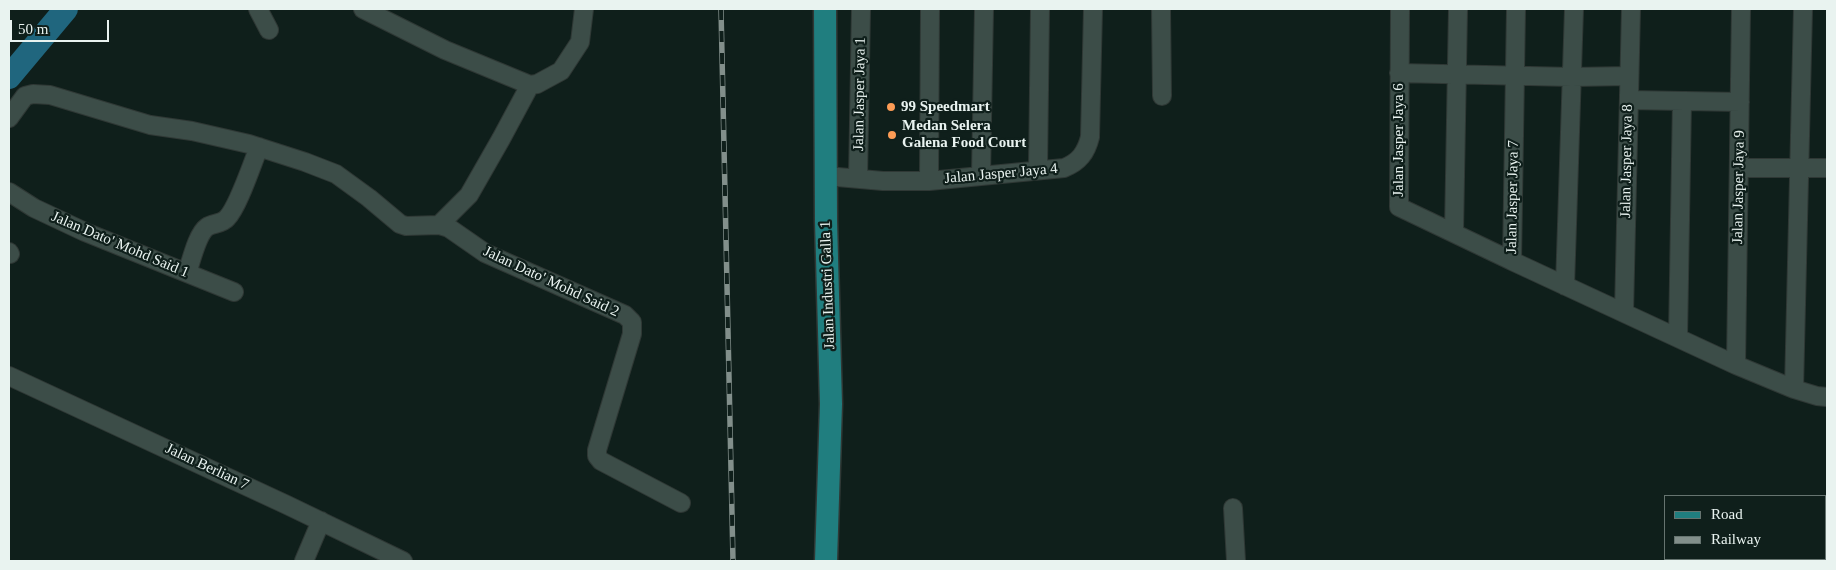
<!DOCTYPE html>
<html>
<head>
<meta charset="utf-8">
<style>
	body { margin:0 }
	#map { position:relative; width:1836px; height:570px; overflow:hidden; background:#0f1f1b; font-family:"Times New Roman",serif }
	canvas { display:block }
	.frame { position:absolute; inset:0; border:10px solid #e9f3f0; pointer-events:none }
	.legend { position:absolute; left:1664px; top:495px; width:162px; height:65px; box-sizing:border-box; background:#0f1f1b; border:1px solid #667470; margin:0; padding:6px 9px; list-style:none; font-size:15px; color:#e9f3f0 }
	.legend li { display:flex; align-items:center; gap:10px; height:25px }
	.legend b { width:25px; border:1px solid #667470 }
	.scale { position:absolute; left:10px; top:20px; width:99px; height:22px; box-sizing:border-box; border:2px solid #e9f3f0; border-top:0; padding-left:6px; font-size:15px; line-height:18px; white-space:nowrap; color:#e9f3f0; -webkit-text-stroke:4px #0f1f1b; paint-order:stroke }
</style>
</head>
<body>
<div id="map">
<canvas width="1836" height="570"></canvas>
<div class="frame"></div>
<ul class="legend">
<li><b style="height:6px;background:#207e7f"></b>Road</li>
<li><b style="height:6px;background:#828f8b"></b>Railway</li>
</ul>
<div class="scale">50 m</div>
</div>
<script>
const g = document.querySelector('canvas').getContext('2d');
g.lineJoin = 'round';
function trace(path, color, width, dash) { g.strokeStyle = color; g.lineWidth = width; g.lineCap = dash ? 'butt' : 'round'; g.setLineDash(dash || []); g.stroke(path); }
function label(font, color, halo, rows, align = 'center') {
  g.font = font + ' "Times New Roman",serif'; g.lineWidth = 4.5; g.setLineDash([]); g.textBaseline = 'middle'; g.strokeStyle = halo; g.fillStyle = color; for (const [text, x, y, turn = 0] of rows) {
    g.save(); g.translate(x, y); g.rotate((+turn || 0) * Math.PI / 180); g.textAlign = isNaN(turn) ? turn : align; if (halo) g.strokeText(text, 0, 0); g.fillText(text, 0, 0); g.restore();
  }
}
trace(new Path2D(`
	M 9,77 L 66,9`), '#20667e', 24);
const minor = new Path2D(`
	M 258,9 L 269,30
	M 363,9 L 445,50 L 530,85 L 537,84 L 561,71 L 580,42 L 584,9
	M 1161,9 L 1162,96
	M 1400,9 L 1399,207 L 1512,261
	M 1516,9 L 1512,261 L 1736,365 L 1794,389 L 1817,396 L 1827,397
	M 1399,73 L 1572,77 L 1629,76
	M 1629,100 L 1740,102
	M 9,118 L 25,96 L 33,94 L 50,95 L 150,125 L 192,131 L 249,144 L 305,162 L 336,174 L 369,198 L 400,224 L 406,226 L 439,225 L 449,228 L 485,253 L 625,315 L 632,322 L 632,334 L 597,450 L 597,456 L 601,461 L 681,503
	M 1740,168 L 1827,168
	M 1038,170 L 1040,9
	M 826,176 L 883,181 L 929,181 L 1064,168 C 1079,162 1086,153 1090,137 L 1093,9
	M 981,176 L 984,9
	M 858,179 L 861,9
	M 929,181 L 930,9
	M 9,192 L 34,208 L 85,232 L 234,292
	M 439,225 L 469,195 L 501,139 L 530,85
	M 1454,232 L 1458,9
	M 9,252 L 10,254
	M 187,273 C 191,262 197,234 207,227 C 213,223 222,224 227,218 C 238,207 252,164 259,147
	M 1565,286 L 1574,9
	M 1624,313 L 1631,9
	M 1678,338 L 1682,101
	M 1736,365 L 1741,9
	M 9,376 L 287,505 L 403,561
	M 1794,389 L 1803,9
	M 1233,508 L 1236,561
	M 304,561 L 321,521`);
const major = new Path2D(`
	M 825,9 L 826,221 L 831,404 L 826,561`);
trace(minor, '#2f3835', 20);
trace(major, '#2f3835', 25);
trace(minor, '#3c4d48', 18);
trace(major, '#207e7f', 22);
const rail = new Path2D(`
	M 721,9 L 733,561`);
trace(rail, '#828f8b', 5.5);
trace(rail, '#0f1f1b', 4, [11]);
for (const [x, y, r, color] of [
	[891,107,5,"#fd9c55"],
	[892,135,5,"#fd9c55"]
]) { const dot = new Path2D(); dot.arc(x, y, r, 0, 2 * Math.PI); g.fillStyle = color; g.fill(dot); trace(dot, '#0f1f1b', 2); }
label('15px', '#e9f3f0', '#0f1f1b', [
	["Jalan Jasper Jaya 1",860,94,-89],
	["Jalan Jasper Jaya 6",1399,140,-90],
	["Jalan Jasper Jaya 8",1627,161,-89],
	["Jalan Jasper Jaya 4",1001,174,-5],
	["Jalan Jasper Jaya 9",1739,187,-89],
	["Jalan Jasper Jaya 7",1513,197,-89],
	["Jalan Dato' Mohd Said 1",120,245,23],
	["Jalan Dato' Mohd Said 2",551,282,25],
	["Jalan Industri Galla 1",828,285,-92],
	["Jalan Berlian 7",207,467,25]
]);
label('bold 15px', '#e9f3f0', '#0f1f1b', [
	["99 Speedmart",901,107],
	["Medan Selera",902,126],
	["Galena Food Court",902,143]
], 'left');
</script>
</body>
</html>
